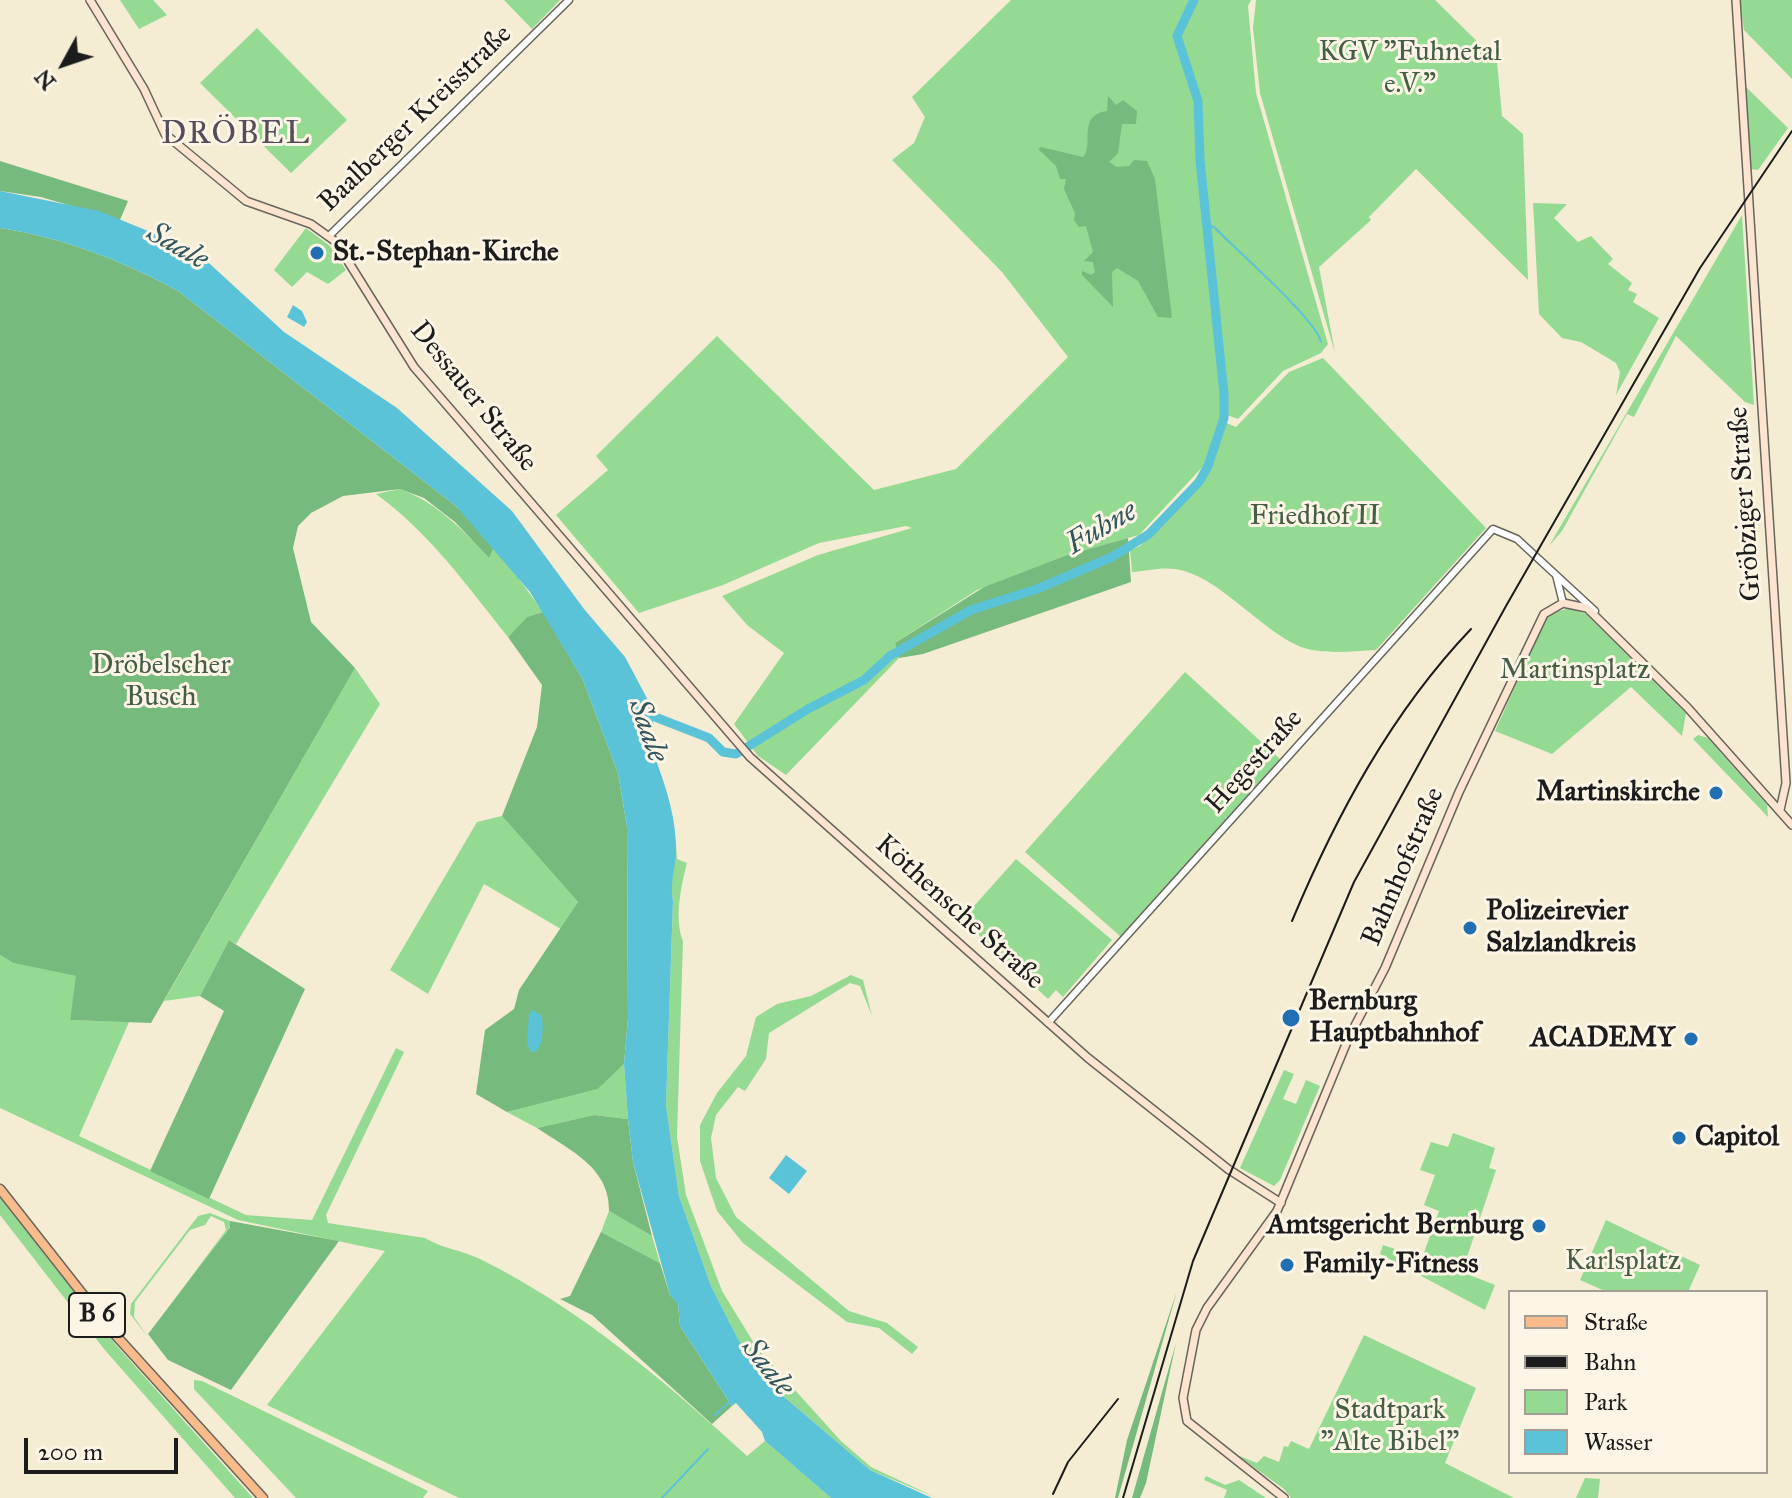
<!DOCTYPE html>
<html>
<head>
<meta charset="utf-8">
<style>
	body { margin:0 }
	#map { position:relative; width:1792px; height:1498px; overflow:hidden; background:#f4ecd3; font-family:"IM FELL Great Primer",serif }
	canvas { display:block }
	.legend { position:absolute; left:1508px; top:1290px; width:260px; height:184px; box-sizing:border-box; background:#fcf5e5; border:2px solid #a29e95; margin:0; padding:10px 14px; list-style:none; font-size:24px; color:#1c1c1c }
	.legend li { display:flex; align-items:center; gap:16px; height:40px }
	.legend b { width:40px; border:2px solid #a29e95 }
	.north { position:absolute; left:24px; top:24px; width:80px; height:80px; -webkit-text-stroke:6px #fcf5e5; paint-order:stroke; rotate:230deg; font-size:22px; font-weight:700; line-height:32px; text-align:center; color:#1c1c1c }
	.north::after { content:''; display:block; margin:auto; width:28px; height:36px; background:#1c1c1c; clip-path:polygon(50% 0,100% 100%,50% 72%,0 100%) }
	.scale { position:absolute; left:24px; top:1438px; width:154px; height:36px; box-sizing:border-box; border:4px solid #1c1c1c; border-top:0; padding-left:10px; font-size:24px; line-height:28px; white-space:nowrap; color:#1c1c1c; -webkit-text-stroke:6px #fcf5e5; paint-order:stroke }
</style>
</head>
<body>
<div id="map">
<canvas width="1792" height="1498"></canvas>
<ul class="legend">
<li><b style="height:10px;background:#fabb8c"></b>Straße</li>
<li><b style="height:10px;background:#1c1c1c"></b>Bahn</li>
<li><b style="height:22px;background:#94da93"></b>Park</li>
<li><b style="height:22px;background:#5bc3d8"></b>Wasser</li>
</ul>
<div class="north">N</div>
<div class="scale">200 m</div>
</div>
<script>
const g = document.querySelector('canvas').getContext('2d');
g.lineJoin = 'round';
function fillPath(path, color) { g.fillStyle = color; g.fill(path, 'evenodd'); }
function trace(path, color, width, dash) { g.strokeStyle = color; g.lineWidth = width; g.lineCap = dash ? 'butt' : 'round'; g.setLineDash(dash || []); g.stroke(path); }
function label(font, color, halo, rows, align = 'center') {
  g.font = font + ' "IM FELL Great Primer",serif'; g.lineWidth = 6; g.setLineDash([]); g.textBaseline = 'middle'; g.strokeStyle = halo; g.fillStyle = color; for (const [text, x, y, turn = 0] of rows) {
    g.save(); g.translate(x, y); g.rotate((+turn || 0) * Math.PI / 180); g.textAlign = isNaN(turn) ? turn : align; if (halo) g.strokeText(text, 0, 0); g.fillText(text, 0, 0); g.restore();
  }
}
fillPath(new Path2D(`
	M 120,0 L 153,0 L 167,15 L 139,29 Z
	M 504,0 L 560,0 L 532,29 Z
	M 1011,0 L 1251,0 L 1248,6 L 1256,93 L 1328,344 L 1321,353 L 1283,371 L 1238,419 L 1227,415 L 1224,422 L 1236,427 L 1289,372 L 1323,358 L 1486,528 L 1376,650 C 1353,651 1323,655 1301,647 C 1261,631 1217,574 1175,569 C 1162,567 1145,571 1132,572 L 1130,550 L 1140,546 L 1209,463 L 1212,450 L 1208,461 L 1139,535 L 1067,555 L 977,590 L 895,643 L 899,658 L 786,775 L 758,756 L 734,724 L 784,653 L 747,625 L 722,596 L 818,555 L 912,528 L 906,526 L 819,543 L 723,585 L 639,613 L 556,515 L 608,470 L 596,456 L 717,336 L 874,490 L 956,469 L 1068,357 L 1002,272 L 892,160 L 914,143 L 925,117 L 912,97 ZM 1205,185 L 1225,394 L 1225,393 Z
	M 1256,0 L 1435,0 L 1497,61 L 1502,116 L 1523,134 L 1528,280 L 1416,169 L 1369,217 L 1371,220 L 1319,267 L 1335,353 L 1260,93 L 1253,28 Z
	M 1740,0 L 1792,0 L 1792,79 L 1744,30 Z
	M 257,28 L 347,120 L 291,173 L 200,83 Z
	M 1745,86 L 1788,128 L 1758,170 L 1751,169 Z
	M 1533,203 L 1567,204 L 1554,218 L 1578,242 L 1591,236 L 1613,259 L 1608,264 L 1632,283 L 1628,290 L 1637,294 L 1633,302 L 1659,318 L 1616,395 L 1620,372 L 1616,363 L 1581,342 L 1562,338 L 1539,314 Z
	M 1742,215 L 1754,405 L 1745,402 L 1676,336 L 1634,417 L 1627,414 L 1562,531 L 1549,546 Z
	M 306,228 L 330,246 L 346,270 L 328,284 L 307,272 L 292,287 L 274,270 Z
	M 400,489 C 437,503 462,529 489,558 L 495,546 L 543,612 L 527,617 L 508,637 C 467,586 430,533 376,494 Z
	M 1570,608 L 1586,614 L 1686,713 L 1682,736 L 1631,687 L 1552,754 L 1495,731 L 1544,622 L 1551,613 Z
	M 355,668 L 380,704 L 236,944 L 229,940 L 200,996 L 164,1001 Z
	M 1185,672 L 1280,759 L 1121,937 L 1025,852 Z
	M 1698,735 L 1708,738 L 1767,805 L 1768,817 L 1693,739 Z
	M 502,816 L 578,902 L 561,929 L 484,884 L 428,994 L 390,970 L 477,822 Z
	M 676,845 L 677,859 L 687,863 C 681,886 674,919 683,941 L 677,1137 L 686,1195 L 722,1291 L 757,1348 L 841,1441 L 871,1467 L 937,1498 L 870,1470 L 769,1384 L 738,1339 L 711,1286 L 679,1196 L 666,1105 L 673,901 L 670,885 Z
	M 1016,859 L 1112,940 L 1063,997 L 1056,990 L 1048,999 L 968,925 L 972,920 L 966,915 Z
	M 0,955 L 13,963 L 77,976 L 70,1020 L 129,1022 L 79,1136 L 246,1215 L 312,1220 L 396,1048 L 404,1052 L 326,1215 L 328,1223 L 425,1238 C 443,1249 463,1250 482,1260 C 579,1308 667,1383 747,1456 L 765,1441 L 831,1498 L 459,1498 L 267,1405 L 385,1251 L 238,1220 L 0,1108 Z
	M 851,975 L 863,980 L 872,1016 L 860,986 L 850,983 L 769,1033 L 766,1059 L 745,1091 L 738,1087 L 716,1115 L 711,1138 L 716,1178 L 736,1217 L 849,1311 L 887,1323 L 918,1347 L 912,1354 L 879,1328 L 847,1322 L 743,1243 L 717,1211 L 700,1161 L 700,1125 L 717,1093 L 746,1056 L 756,1017 L 777,1004 L 811,996 Z
	M 624,1064 L 628,1119 L 594,1115 L 537,1128 L 507,1112 L 598,1089 Z
	M 1284,1070 L 1294,1074 L 1283,1099 L 1296,1104 L 1306,1080 L 1320,1086 L 1280,1180 L 1274,1186 L 1240,1168 Z
	M 1453,1133 L 1495,1148 L 1489,1168 L 1496,1170 L 1462,1272 L 1495,1285 L 1485,1310 L 1380,1254 L 1383,1245 L 1422,1258 L 1439,1211 L 1424,1205 L 1435,1175 L 1420,1170 L 1431,1142 L 1448,1147 Z
	M 0,1198 L 116,1345 L 253,1498 L 235,1498 L 104,1349 L 0,1215 Z
	M 609,1211 L 652,1236 L 660,1263 L 601,1232 Z
	M 210,1213 L 230,1221 L 230,1226 L 155,1329 L 151,1331 L 226,1230 L 224,1222 L 211,1216 L 205,1225 L 190,1230 L 135,1302 L 134,1317 L 148,1337 L 130,1314 L 131,1304 L 198,1216 Z
	M 1606,1220 L 1700,1265 L 1688,1292 L 1607,1292 L 1580,1280 Z
	M 1364,1335 L 1476,1388 L 1445,1463 L 1514,1498 L 1291,1498 L 1284,1489 L 1237,1455 L 1257,1463 L 1264,1456 L 1279,1462 L 1284,1446 L 1288,1447 L 1291,1441 L 1309,1449 Z
	M 194,1380 L 202,1381 L 428,1491 L 423,1498 L 296,1498 L 194,1389 Z
	M 1206,1476 L 1225,1485 L 1239,1480 L 1266,1498 L 1224,1498 L 1227,1490 L 1204,1480 Z
	M 1585,1478 L 1600,1479 L 1598,1498 L 1576,1498 Z`), '#94da93');
fillPath(new Path2D(`
	M 1108,96 L 1116,105 L 1123,100 L 1137,111 L 1136,124 L 1122,124 L 1118,153 L 1109,162 L 1117,167 L 1129,166 L 1134,160 L 1147,161 L 1155,179 L 1172,318 L 1158,317 L 1138,281 L 1117,268 L 1112,272 L 1113,307 L 1082,275 L 1082,271 L 1091,275 L 1095,272 L 1093,262 L 1084,261 L 1093,252 L 1086,226 L 1079,227 L 1074,220 L 1075,213 L 1064,189 L 1066,179 L 1060,179 L 1056,166 L 1038,149 L 1041,147 L 1083,157 C 1095,146 1076,115 1107,111 Z
	M 0,161 L 128,201 L 120,220 L 41,197 L 0,191 Z
	M 0,228 C 64,238 121,260 178,291 L 456,506 L 495,546 L 489,558 L 455,522 L 424,498 L 400,489 L 343,496 L 311,513 L 298,526 L 293,548 L 311,622 L 355,668 L 151,1023 L 70,1020 L 76,976 L 13,963 L 0,955 Z
	M 1128,538 L 1131,582 L 923,654 L 899,658 L 895,643 L 984,587 L 1067,555 Z
	M 543,612 L 583,680 L 618,773 L 627,827 L 628,1018 L 624,1064 L 598,1089 L 507,1112 L 476,1094 L 485,1030 L 514,1009 L 519,990 L 578,902 L 502,816 L 537,727 L 542,685 L 508,637 L 527,617 Z
	M 229,940 L 305,989 L 209,1199 L 150,1171 L 224,1011 L 200,996 Z
	M 594,1115 L 628,1119 L 633,1162 L 652,1236 L 609,1211 C 610,1167 569,1150 537,1128 Z
	M 230,1221 L 339,1241 L 231,1390 L 168,1360 L 148,1334 L 230,1227 Z
	M 601,1232 L 660,1263 L 670,1295 L 678,1303 L 680,1326 L 732,1406 L 712,1424 L 592,1315 L 560,1299 L 570,1296 Z
	M 1177,1291 L 1118,1498 L 1115,1498 L 1127,1440 Z
	M 1176,1343 L 1146,1483 L 1140,1498 L 1132,1498 Z`), '#77ba7d');
fillPath(new Path2D(`
	M 0,191 L 99,211 L 153,233 L 210,264 L 284,332 L 397,408 L 512,511 L 584,609 L 625,657 L 649,702 L 654,726 L 647,736 C 660,771 675,807 676,845 C 677,865 669,881 673,901 L 666,1105 L 679,1196 L 711,1286 L 738,1339 L 769,1384 L 870,1470 L 932,1498 L 831,1498 L 765,1441 L 762,1432 L 736,1403 L 732,1406 L 680,1326 L 678,1304 L 670,1295 L 633,1162 L 628,1119 L 624,1064 L 628,1018 L 627,827 L 618,773 L 583,680 L 530,592 L 456,506 L 178,291 C 121,260 64,238 0,228 Z
	M 293,305 L 302,311 L 307,322 L 304,327 L 287,317 Z
	M 533,1010 L 542,1016 C 543,1027 544,1045 535,1052 L 531,1052 L 527,1044 L 529,1014 Z
	M 786,1155 L 807,1171 L 789,1194 L 769,1178 Z`), '#5bc3d8');
trace(new Path2D(`
	M 1207,226 L 1214,227 C 1234,248 1317,320 1321,342
	M 715,1415 L 729,1402
	M 662,1498 L 708,1449`), '#5bc3d8', 2);
trace(new Path2D(`
	M 644,716 L 650,715 L 709,738 L 723,752 L 736,754 L 808,709 L 864,680 L 890,656 L 971,610 L 1037,589 L 1112,557 L 1149,534 L 1199,482 L 1208,466 L 1224,418 L 1224,394 L 1200,160 L 1198,101 L 1177,36 L 1194,0`), '#5bc3d8', 9);
const tertiary = new Path2D(`
	M 329,236 L 569,0
	M 1556,575 L 1563,603
	M 1048,1023 L 1493,529 L 1517,539 L 1595,611`);
const secondary = new Path2D(`
	M 90,0 L 144,89 L 165,134 L 246,201 L 311,224 L 336,242 L 414,367 L 750,757 L 1088,1058 L 1228,1169 L 1281,1203
	M 1736,0 L 1786,783 L 1780,810
	M 1284,1498 L 1187,1421 L 1183,1398 L 1196,1330 L 1207,1308 L 1277,1211 L 1349,1037 L 1385,968 L 1459,792 L 1544,614 L 1563,603 L 1587,608 L 1687,707 L 1792,825`);
const primary = new Path2D(`
	M 0,1189 L 110,1329 L 263,1498`);
trace(tertiary, '#68655c', 9);
trace(secondary, '#68655c', 10);
trace(primary, '#68655c', 11);
trace(tertiary, '#fff', 6);
trace(secondary, '#fde4d1', 7);
trace(primary, '#fabb8c', 8);
trace(new Path2D(`
	M 1292,921 C 1336,816 1391,713 1471,629
	M 1053,1494 L 1068,1462 L 1118,1399
	M 1123,1498 L 1193,1261 L 1354,882 L 1506,606 L 1700,268 L 1792,131`), '#1c1c1c', 2);
for (const [x, y, r, color] of [
	[317,253,8,"#1f6fb2"],
	[1716,793,8,"#1f6fb2"],
	[1470,928,8,"#1f6fb2"],
	[1291,1018,10,"#1f6fb2"],
	[1691,1039,8,"#1f6fb2"],
	[1679,1138,8,"#1f6fb2"],
	[1539,1226,8,"#1f6fb2"],
	[1287,1265,8,"#1f6fb2"]
]) { const dot = new Path2D(); dot.arc(x, y, r, 0, 2 * Math.PI); g.fillStyle = color; g.fill(dot); trace(dot, '#fcf5e5', 3); }
for (const [x, y, w] of [
	[97,1315,56]
]) { const box = new Path2D(); box.roundRect(x - w / 2, y - 22, w, 44, 6); g.fillStyle = '#fcf5e5'; g.fill(box); trace(box, '#1c1c1c', 2); }
label('bold 26px', '#1c1c1c', null, [
	["B 6",97,1315]
]);
label('28px', '#465e46', '#fcf5e5', [
	["KGV \"Fuhnetal",1410,53],
	["e.V.\"",1410,85],
	["Friedhof II",1315,517],
	["Dröbelscher",161,666],
	["Busch",161,698],
	["Martinsplatz",1575,671],
	["Karlsplatz",1623,1262],
	["Stadtpark",1390,1411],
	["\"Alte Bibel\"",1390,1443]
]);
label('28px', '#1c1c1c', '#fcf5e5', [
	["Baalberger Kreisstraße",416,119,-44],
	["Dessauer Straße",473,397,51],
	["Gröbziger Straße",1746,504,-94],
	["Hegestraße",1255,762,-48],
	["Bahnhofstraße",1404,867,-67],
	["Köthensche Straße",959,913,42]
]);
label('bold 28px', '#1c1c1c', '#fcf5e5', [
	["St.-Stephan-Kirche",333,253],
	["Martinskirche",1700,793,"right"],
	["Polizeirevier",1486,912],
	["Salzlandkreis",1486,944],
	["Bernburg",1309,1002],
	["Hauptbahnhof",1309,1034],
	["ACADEMY",1675,1039,"right"],
	["Capitol",1695,1138],
	["Amtsgericht Bernburg",1523,1226,"right"],
	["Family-Fitness",1303,1265]
], 'left');
label('italic 30px', '#32565e', '#fcf5e5', [
	["Saale",177,247,30],
	["Fuhne",1102,529,-30],
	["Saale",647,731,71],
	["Saale",767,1368,52]
]);
g.letterSpacing = '2px';
label('32px', '#554d5a', '#fcf5e5', [
	["DRÖBEL",236,135]
]);
g.letterSpacing = '0px';
</script>
</body>
</html>
